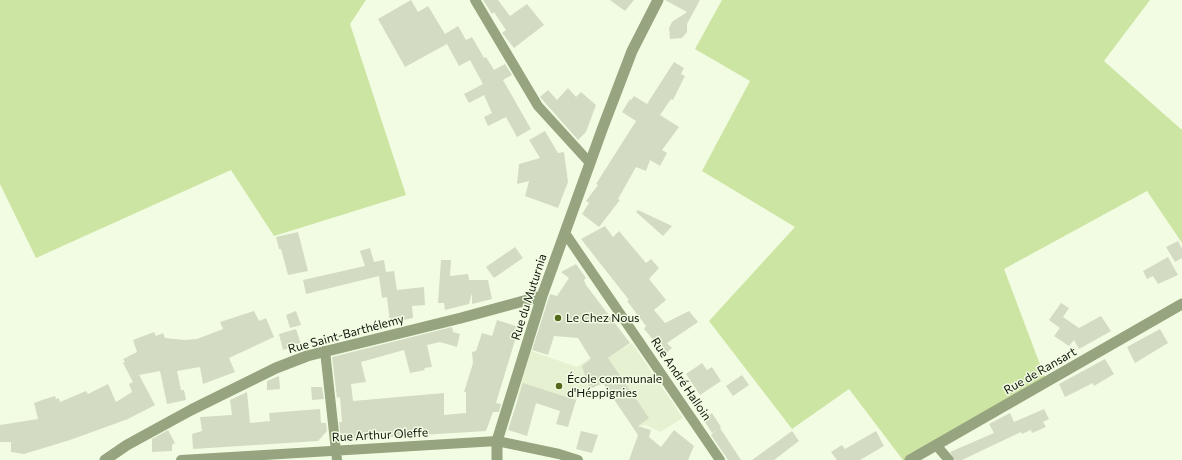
<!DOCTYPE html>
<html>
<head>
<meta charset="utf-8">
<style>
	body { margin:0 }
	canvas { display:block; background:#f2fce3 }
</style>
</head>
<body>
<canvas width="1182" height="460"></canvas>
<script>
const g = document.querySelector('canvas').getContext('2d');
g.lineJoin = 'round';
function fillPath(path, color) { g.fillStyle = color; g.fill(path, 'evenodd'); }
function trace(path, color, width, dash) { g.strokeStyle = color; g.lineWidth = width; g.lineCap = dash ? 'butt' : 'round'; g.setLineDash(dash || []); g.stroke(path); }
function label(font, color, halo, rows, align = 'center') {
  g.font = font + ' Commissioner,sans-serif'; g.lineWidth = 3; g.setLineDash([]); g.textBaseline = 'middle'; g.strokeStyle = halo; g.fillStyle = color; for (const [text, x, y, turn = 0] of rows) {
    g.save(); g.translate(x, y); g.rotate((+turn || 0) * Math.PI / 180); g.textAlign = isNaN(turn) ? turn : align; if (halo) g.strokeText(text, 0, 0); g.fillText(text, 0, 0); g.restore();
  }
}
fillPath(new Path2D(`
	M 632,343 L 683,418 L 660,432 L 646,425 L 637,426 L 603,383 L 590,389 L 576,400 L 572,414 L 517,398 L 531,351 L 577,367 L 593,356 L 598,364 Z`), '#e5f1d1');
fillPath(new Path2D(`
	M 0,0 L 366,0 L 350,24 L 406,195 L 274,236 L 231,170 L 36,258 L 0,184 Z
	M 722,0 L 1150,0 L 1104,61 L 1182,130 L 1182,243 L 1147,191 L 1004,269 L 1047,383 L 910,460 L 903,460 L 849,389 L 792,429 L 709,321 L 795,227 L 702,171 L 750,81 L 695,49 Z`), '#cde5a3');
fillPath(new Path2D(`
	M 411,0 L 418,12 L 428,6 L 445,34 L 458,26 L 466,40 L 472,37 L 484,58 L 486,57 L 494,70 L 505,64 L 512,75 L 503,80 L 531,129 L 517,137 L 506,117 L 488,126 L 484,117 L 492,113 L 484,95 L 469,103 L 464,94 L 483,84 L 470,60 L 459,66 L 447,44 L 405,67 L 378,19 Z
	M 483,0 L 498,0 L 510,16 L 527,4 L 544,25 L 514,48 L 502,33 L 506,30 L 494,12 L 492,14 Z
	M 610,0 L 634,0 L 625,11 Z
	M 665,0 L 700,0 L 687,24 L 687,32 L 682,38 L 670,39 L 669,28 L 672,22 L 687,12 Z
	M 674,62 L 684,68 L 681,74 L 685,76 L 673,100 L 671,99 L 660,115 L 679,127 L 662,150 L 667,153 L 660,166 L 650,160 L 646,171 L 636,167 L 618,199 L 620,200 L 599,227 L 582,214 L 589,203 L 586,201 L 598,185 L 596,184 L 636,121 L 622,112 L 630,99 L 631,100 L 634,96 L 647,104 Z
	M 568,88 L 576,97 L 581,92 L 596,105 L 586,132 L 578,140 L 540,97 L 548,90 L 557,100 Z
	M 545,131 L 558,153 L 564,152 L 568,182 L 558,208 L 525,196 L 529,181 L 517,184 L 519,164 L 540,158 L 529,140 Z
	M 638,210 L 672,226 L 663,236 L 636,212 Z
	M 605,226 L 613,237 L 619,231 L 646,263 L 651,259 L 659,268 L 649,279 L 666,300 L 654,310 L 665,323 L 689,311 L 698,322 L 667,343 L 672,348 L 665,354 L 644,329 L 646,326 L 627,301 L 629,300 L 581,239 Z
	M 298,232 L 308,271 L 288,275 L 281,249 L 279,249 L 276,237 Z
	M 1178,241 L 1182,249 L 1182,258 L 1175,262 L 1166,247 Z
	M 515,247 L 523,258 L 494,278 L 486,267 Z
	M 370,248 L 374,262 L 384,260 L 386,272 L 394,271 L 397,290 L 424,287 L 425,305 L 412,306 L 413,318 L 390,323 L 387,297 L 382,298 L 379,276 L 306,294 L 303,280 L 365,266 L 360,251 Z
	M 1168,257 L 1178,275 L 1158,284 L 1153,276 L 1147,279 L 1143,271 Z
	M 441,260 L 451,260 L 450,276 L 468,274 L 469,280 L 488,280 L 492,299 L 472,304 L 472,293 L 469,304 L 445,310 L 444,303 L 438,303 Z
	M 576,264 L 586,278 L 584,280 L 586,285 L 630,343 L 608,358 L 649,418 L 638,426 L 651,430 L 649,437 L 661,447 L 674,430 L 694,446 L 688,460 L 629,460 L 638,435 L 603,383 L 590,389 L 582,366 L 591,359 L 578,338 L 554,336 L 548,355 L 532,350 L 550,294 L 557,296 L 569,278 L 561,272 Z
	M 1061,303 L 1069,308 L 1063,317 L 1079,328 L 1101,316 L 1111,331 L 1079,349 L 1074,340 L 1069,346 L 1054,336 L 1060,328 L 1049,320 Z
	M 254,311 L 259,321 L 266,318 L 274,337 L 229,358 L 235,372 L 203,384 L 200,367 L 177,371 L 181,390 L 184,390 L 186,400 L 167,404 L 160,371 L 139,375 L 155,405 L 128,419 L 70,440 L 24,454 L 11,452 L 11,442 L 0,442 L 0,425 L 38,419 L 34,403 L 42,400 L 55,396 L 56,399 L 59,398 L 60,402 L 86,391 L 88,394 L 108,384 L 116,402 L 132,392 L 129,384 L 133,382 L 123,363 L 125,362 L 123,359 L 137,352 L 133,340 L 154,332 L 156,336 L 163,333 L 165,338 L 184,340 L 197,339 L 223,329 L 220,322 Z
	M 296,311 L 301,325 L 290,328 L 286,315 Z
	M 497,320 L 519,327 L 496,403 L 501,404 L 499,412 L 493,412 L 486,431 L 341,440 L 339,422 L 342,422 L 340,397 L 337,398 L 332,357 L 452,327 L 453,332 L 460,334 L 457,347 L 440,342 L 427,345 L 432,367 L 424,368 L 425,370 L 410,373 L 404,350 L 361,362 L 366,382 L 351,384 L 353,401 L 444,393 L 444,415 L 466,413 L 466,392 L 464,392 L 473,363 L 472,352 L 476,351 L 482,333 L 492,336 Z
	M 296,329 L 301,344 L 283,350 L 279,334 Z
	M 1160,329 L 1168,343 L 1135,363 L 1127,347 Z
	M 1105,359 L 1114,374 L 1094,386 L 1093,383 L 1065,397 L 1059,384 Z
	M 702,363 L 707,370 L 712,367 L 721,381 L 700,395 L 686,374 Z
	M 742,375 L 749,385 L 733,396 L 726,386 Z
	M 279,376 L 280,389 L 267,390 L 267,381 Z
	M 523,383 L 576,400 L 568,427 L 556,424 L 560,411 L 536,403 L 527,436 L 508,430 Z
	M 311,387 L 322,387 L 324,399 L 312,400 Z
	M 247,392 L 250,423 L 270,421 L 269,413 L 320,409 L 321,423 L 326,423 L 327,431 L 318,441 L 193,449 L 192,434 L 202,431 L 200,417 L 232,415 L 230,400 Z
	M 1044,409 L 1049,419 L 1043,422 L 1046,427 L 1032,433 L 1031,430 L 1022,434 L 1021,432 L 962,460 L 955,460 L 950,452 L 994,433 L 989,424 L 1010,413 L 1014,422 Z
	M 712,413 L 721,427 L 720,428 L 741,460 L 728,460 L 711,435 L 716,430 L 712,433 L 703,419 Z
	M 168,430 L 175,443 L 172,445 L 172,451 L 152,452 L 152,439 Z
	M 581,431 L 598,435 L 592,453 L 576,449 Z
	M 792,431 L 799,441 L 774,460 L 752,460 Z
	M 876,431 L 884,446 L 860,460 L 837,460 L 831,452 L 842,445 L 845,449 Z`), '#d3dcc3');
trace(new Path2D(`
	M 475,0 L 538,106 L 590,163
	M 565,233 L 720,460
	M 325,351 L 337,460
	M 936,445 L 949,460
	M 181,460 L 497,441 L 559,454 L 578,460`), '#96a47f', 10);
trace(new Path2D(`
	M 105,460 L 127,445 L 191,410 L 276,368 L 307,356 L 461,318 L 542,296
	M 497,460 L 497,441 L 542,296 L 603,127 L 632,51 L 658,0
	M 910,460 L 1182,304`), '#96a47f', 11);
for (const [x, y, r, color] of [
	[558,318,4,"#536a1a"],
	[559,386,4,"#536a1a"]
]) { const dot = new Path2D(); dot.arc(x, y, r, 0, 2 * Math.PI); g.fillStyle = color; g.fill(dot); trace(dot, '#f2fce3', 1.5); }
label('12px', '#11150c', '#f2fce3', [
	["Rue du Muturnia",529,297,-72],
	["Rue Saint-Barthélemy",346,334,-15],
	["Rue de Ransart",1040,371,-30],
	["Rue André Halloin",681,379,56],
	["Rue Arthur Oleffe",380,435,-3]
]);
label('12px', '#11150c', '#f2fce3', [
	["Le Chez Nous",566,318],
	["École communale",567,379],
	["d'Héppignies",567,393]
], 'left');
</script>
</body>
</html>
